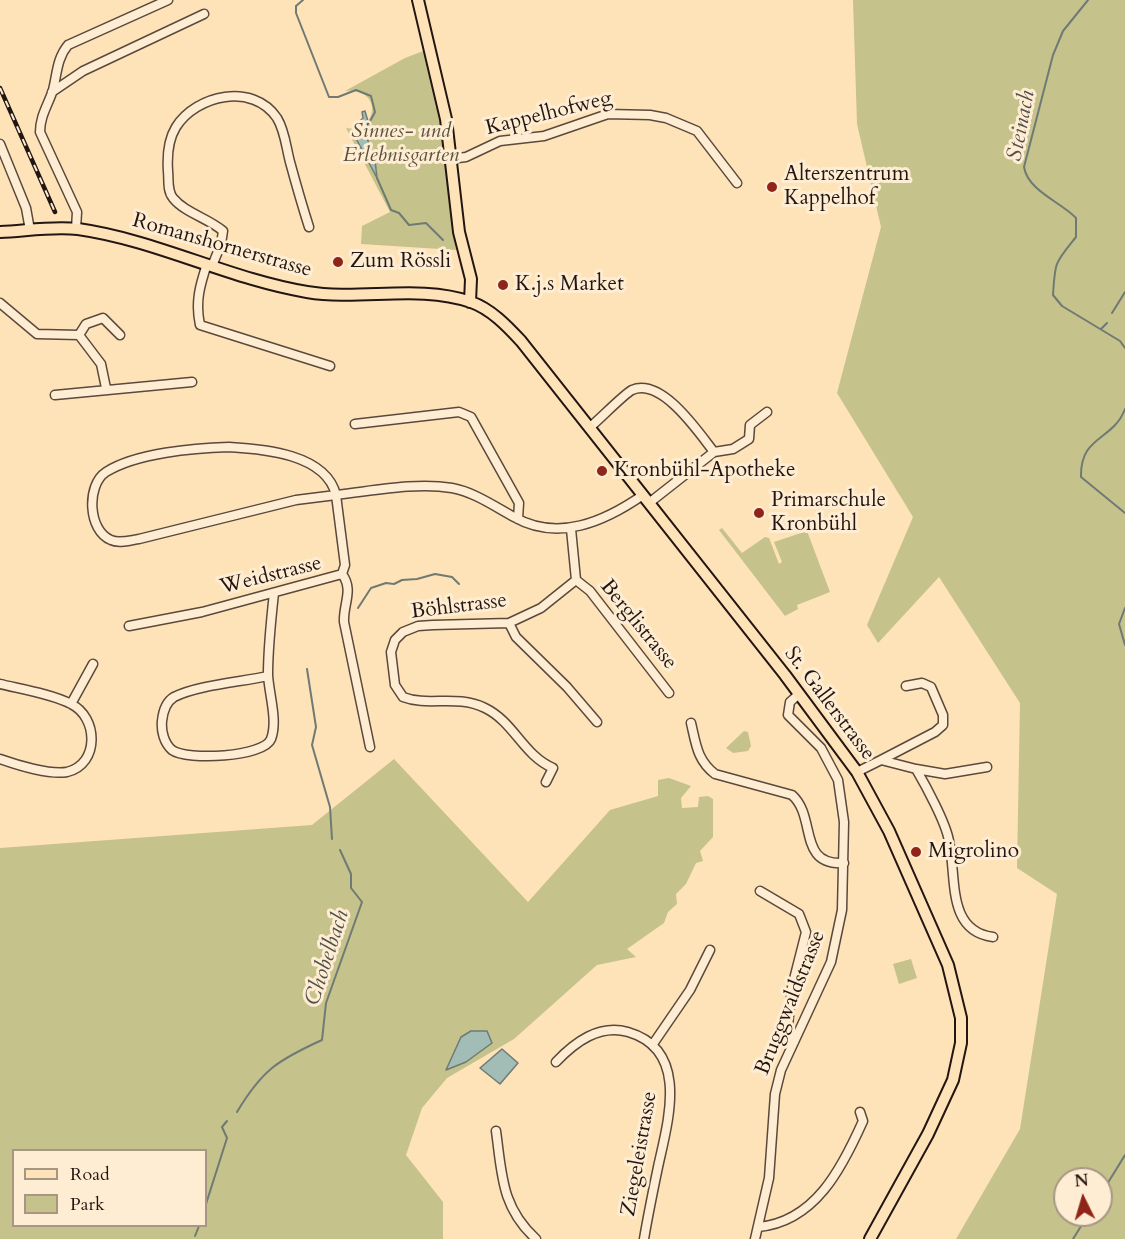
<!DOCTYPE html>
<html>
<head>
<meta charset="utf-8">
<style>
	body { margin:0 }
	#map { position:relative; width:1125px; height:1239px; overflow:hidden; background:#fee3b9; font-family:Cardo,serif }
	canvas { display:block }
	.legend { position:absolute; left:12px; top:1149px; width:195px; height:78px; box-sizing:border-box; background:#feedd2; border:2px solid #a69785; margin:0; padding:8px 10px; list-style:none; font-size:18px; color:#231612 }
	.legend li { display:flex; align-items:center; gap:12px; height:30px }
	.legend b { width:30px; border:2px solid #a69785 }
	.north { position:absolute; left:1053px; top:1167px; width:60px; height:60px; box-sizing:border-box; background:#feedd2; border:2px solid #a69785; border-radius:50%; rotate:355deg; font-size:16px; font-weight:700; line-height:24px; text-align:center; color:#231612 }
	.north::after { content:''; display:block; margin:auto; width:21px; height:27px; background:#8f2418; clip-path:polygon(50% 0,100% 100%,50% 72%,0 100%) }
</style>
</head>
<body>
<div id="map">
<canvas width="1125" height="1239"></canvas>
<ul class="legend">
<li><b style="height:8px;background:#fee3b9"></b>Road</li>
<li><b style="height:16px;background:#c6c28b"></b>Park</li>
</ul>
<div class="north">N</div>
</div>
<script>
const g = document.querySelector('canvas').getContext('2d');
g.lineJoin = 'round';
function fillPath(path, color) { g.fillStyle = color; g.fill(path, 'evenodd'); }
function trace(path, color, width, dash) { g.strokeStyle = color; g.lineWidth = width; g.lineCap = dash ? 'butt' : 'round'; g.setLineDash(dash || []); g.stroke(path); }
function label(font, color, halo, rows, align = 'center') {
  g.font = font + ' Cardo,serif'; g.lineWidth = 6; g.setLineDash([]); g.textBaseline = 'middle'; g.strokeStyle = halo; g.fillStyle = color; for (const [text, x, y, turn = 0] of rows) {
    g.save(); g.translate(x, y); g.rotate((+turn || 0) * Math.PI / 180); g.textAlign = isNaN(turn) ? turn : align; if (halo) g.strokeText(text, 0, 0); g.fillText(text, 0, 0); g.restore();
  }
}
fillPath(new Path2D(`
	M 853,0 L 1125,0 L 1125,1239 L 956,1239 L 1020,1129 L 1057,894 L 1017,868 L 1020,703 L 939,577 L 878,643 L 867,625 L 913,517 L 837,393 L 881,227 L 857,124 ZM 1065,1179 L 1101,1179 L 1101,1215 L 1065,1215 Z
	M 426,50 L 435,85 L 456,250 L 361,244 L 362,226 L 390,212 L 346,128 C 377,134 385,88 345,91 L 405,58 Z
	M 722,528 L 742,553 L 765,537 L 769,538 L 779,564 L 782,562 L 774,542 L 807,531 L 830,592 L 797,605 L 798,609 L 785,616 L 719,530 Z
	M 744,731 L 748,732 L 751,746 L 748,751 L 733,753 L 726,748 Z
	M 394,759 L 528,902 L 610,810 L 658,796 L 658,780 L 669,778 L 691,786 L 681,798 L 682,808 L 698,807 L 699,797 L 708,796 L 713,799 L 713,837 L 700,851 L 703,861 L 696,863 L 686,884 L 676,894 L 677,904 L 668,912 L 664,923 L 627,949 L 636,957 L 597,965 L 514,1039 L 447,1078 L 422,1108 L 406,1155 L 443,1202 L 443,1239 L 0,1239 L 0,848 L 312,825 ZM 14,1150 L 206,1150 L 206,1226 L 14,1226 Z
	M 911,959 L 917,978 L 899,984 L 893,964 Z`), '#c6c28b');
const water = new Path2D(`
	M 365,111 L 369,125 L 367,138 L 375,160 L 377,178 L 352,131 L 362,128 L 358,123 L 363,118 L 362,112 Z
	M 471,1031 L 487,1031 L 492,1043 L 466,1062 L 446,1070 L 461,1037 Z
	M 502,1049 L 518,1063 L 500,1084 L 480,1068 Z`);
fillPath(water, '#a1bdb6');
trace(water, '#6f7a74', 1.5);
trace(new Path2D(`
	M 303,0 L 296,6 L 296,13 L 329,97 L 338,97 L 356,90 L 371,96 L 375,112 L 367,127
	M 1088,0 L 1063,31 L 1053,55 L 1024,167 C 1028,191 1061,202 1076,218 L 1076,237 C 1055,263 1055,261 1053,295 L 1062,306 L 1120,341 L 1125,348
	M 377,178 L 391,210 L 399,213 L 409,225 L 426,223 L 443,240
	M 1112,313 L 1125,292
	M 1101,329 L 1107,323
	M 1125,409 C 1113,441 1080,435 1081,477 L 1125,513
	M 358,608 L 371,588 L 386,583 L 394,584 L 402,580 L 417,579 L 435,574 L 452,577 L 459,584
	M 1125,608 L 1119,624 L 1125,645
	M 307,669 L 316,727 L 312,745 L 330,807 L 332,839
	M 237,1112 C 262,1070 278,1060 322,1040 L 326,1003 L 362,902 L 351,888 L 351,874 L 340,850
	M 1101,1194 L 1125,1155
	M 206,1204 L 227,1138 L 222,1127 L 227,1121
	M 195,1236 L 199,1226
	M 1073,1239 L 1088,1215`), '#6f7a74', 2);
const minor = new Path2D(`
	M 52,92 L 83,71 L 204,14
	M 0,144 L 26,208 L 30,230
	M 450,159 L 466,157 L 500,141 L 544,136 L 608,114 L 650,115 L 666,118 L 697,131 L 737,183
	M 76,229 L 77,212 L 40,132 C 40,116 48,105 53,90 C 57,74 57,58 68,45 L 168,0
	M 207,264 C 200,285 195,302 200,325 L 330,366
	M 212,266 L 221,244 L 223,231 C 208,218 185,213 173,198 C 167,191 169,180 168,171 C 167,156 168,140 176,127 C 196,95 253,82 277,118 C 285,131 286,147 290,162 C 296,184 302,205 309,227
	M 0,303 L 37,334 L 79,335 L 101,364 L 106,388
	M 79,335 L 86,324 L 103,318 L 120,335
	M 55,395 L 192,382
	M 355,424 L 459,412 L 471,417 L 519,503 L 518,519
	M 589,428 C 599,420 624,394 632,390 C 662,377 699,433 714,452
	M 229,447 C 264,449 326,454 336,495 L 296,500 L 139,539 C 131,540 119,544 111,540 C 88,531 86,485 106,472 C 136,453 194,448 229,447 Z
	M 649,503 L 714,452 L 733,449 L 749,439 L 750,425 L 767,412
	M 342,574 C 354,590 343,604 344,622 L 370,747
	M 576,580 L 590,591 L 669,693
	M 509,623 L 516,637 L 567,687 L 597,722
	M 129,626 L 202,612 L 342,574 L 345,565 L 336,495 C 373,491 415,482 452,488 C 474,492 494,506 514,517 C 558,542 604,522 643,495
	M 268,676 C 241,682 198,685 174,697 C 166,702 163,711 162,721 C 161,731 164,743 172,750 C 187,761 264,757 271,739 C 278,721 269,694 268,675 C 268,647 271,620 274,593
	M 0,684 C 21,689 52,694 71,704 C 98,717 100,764 67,772 C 50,775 17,765 0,759
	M 71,704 L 93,664
	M 691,723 C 696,744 697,760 715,774 L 792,795 C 817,817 797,866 844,863
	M 881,760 L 935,732 L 943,725 L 943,715 L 931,687 L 922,683 L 906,686
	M 916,769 L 945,774 L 987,767
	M 857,772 L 881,760 L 916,769 C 926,786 946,823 949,841 C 957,877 946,931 993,937
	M 546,782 L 553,768 C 523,755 514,722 485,708 C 456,694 428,707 403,697 L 395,685 L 391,652 L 395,640 L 403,632 L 418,626 L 433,625 L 509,623 L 541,608 L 576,580 L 571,529
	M 760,891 L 799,914 L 806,932 L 792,987 L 787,1035 L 794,1042
	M 653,1044 L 690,990 L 710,950
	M 556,1062 C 575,1042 599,1024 628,1032 C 690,1050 668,1121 658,1167 C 653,1191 648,1215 644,1239
	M 496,1131 C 502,1174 501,1207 536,1239
	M 758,1227 C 815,1222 842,1168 863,1121 L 860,1112
	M 755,1239 L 769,1178 L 775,1094 L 781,1070 L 831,962 L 842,910 L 844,822 L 838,780 L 821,748 L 788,715 L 790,702 L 799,694`);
const major = new Path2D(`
	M 418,0 L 446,119 L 459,232 L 471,279 L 470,302
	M 0,232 C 25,231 52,226 78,229 C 156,240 229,279 307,292 C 360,301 419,284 471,302 C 491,309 507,326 521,341 L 785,675 L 857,772 L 889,831 L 948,965 L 961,1018 L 961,1043 L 953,1080 L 928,1134 L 870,1239`);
trace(minor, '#5a493c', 11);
trace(major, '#231612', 14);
trace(minor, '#feedd2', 8);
trace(major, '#fee3b9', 10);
const rail = new Path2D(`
	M 0,88 L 55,212`);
trace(rail, '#231612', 4.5);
trace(rail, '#feedd2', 2, [7]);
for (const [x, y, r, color] of [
	[772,187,6,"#8f2418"],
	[338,262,6,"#8f2418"],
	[503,285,6,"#8f2418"],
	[602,471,6,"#8f2418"],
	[759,513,6,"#8f2418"],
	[916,852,6,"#8f2418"]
]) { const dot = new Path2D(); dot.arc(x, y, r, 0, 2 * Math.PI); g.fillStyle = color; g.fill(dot); trace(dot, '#feedd2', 2); }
label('21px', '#231612', '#feedd2', [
	["Kappelhofweg",549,114,-14],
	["Romanshornerstrasse",222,246,16],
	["Weidstrasse",271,576,-14],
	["Böhlstrasse",459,607,-7],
	["Berglistrasse",638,625,51],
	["St. Gallerstrasse",829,704,53],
	["Bruggwaldstrasse",791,1003,-68],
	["Ziegeleistrasse",640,1154,-80]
]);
label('italic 21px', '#5c523c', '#feedd2', [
	["Sinnes- und",401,132],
	["Erlebnisgarten",401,156]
]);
label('21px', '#231612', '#feedd2', [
	["Alterszentrum",784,175],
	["Kappelhof",784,199],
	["Zum Rössli",350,262],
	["K.j.s Market",515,285],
	["Kronbühl-Apotheke",614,471],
	["Primarschule",771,501],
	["Kronbühl",771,525],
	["Migrolino",928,852]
], 'left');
label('italic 22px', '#4f504b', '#feedd2', [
	["Steinach",1022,126,-79],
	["Chobelbach",328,958,-72]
]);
</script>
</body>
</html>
